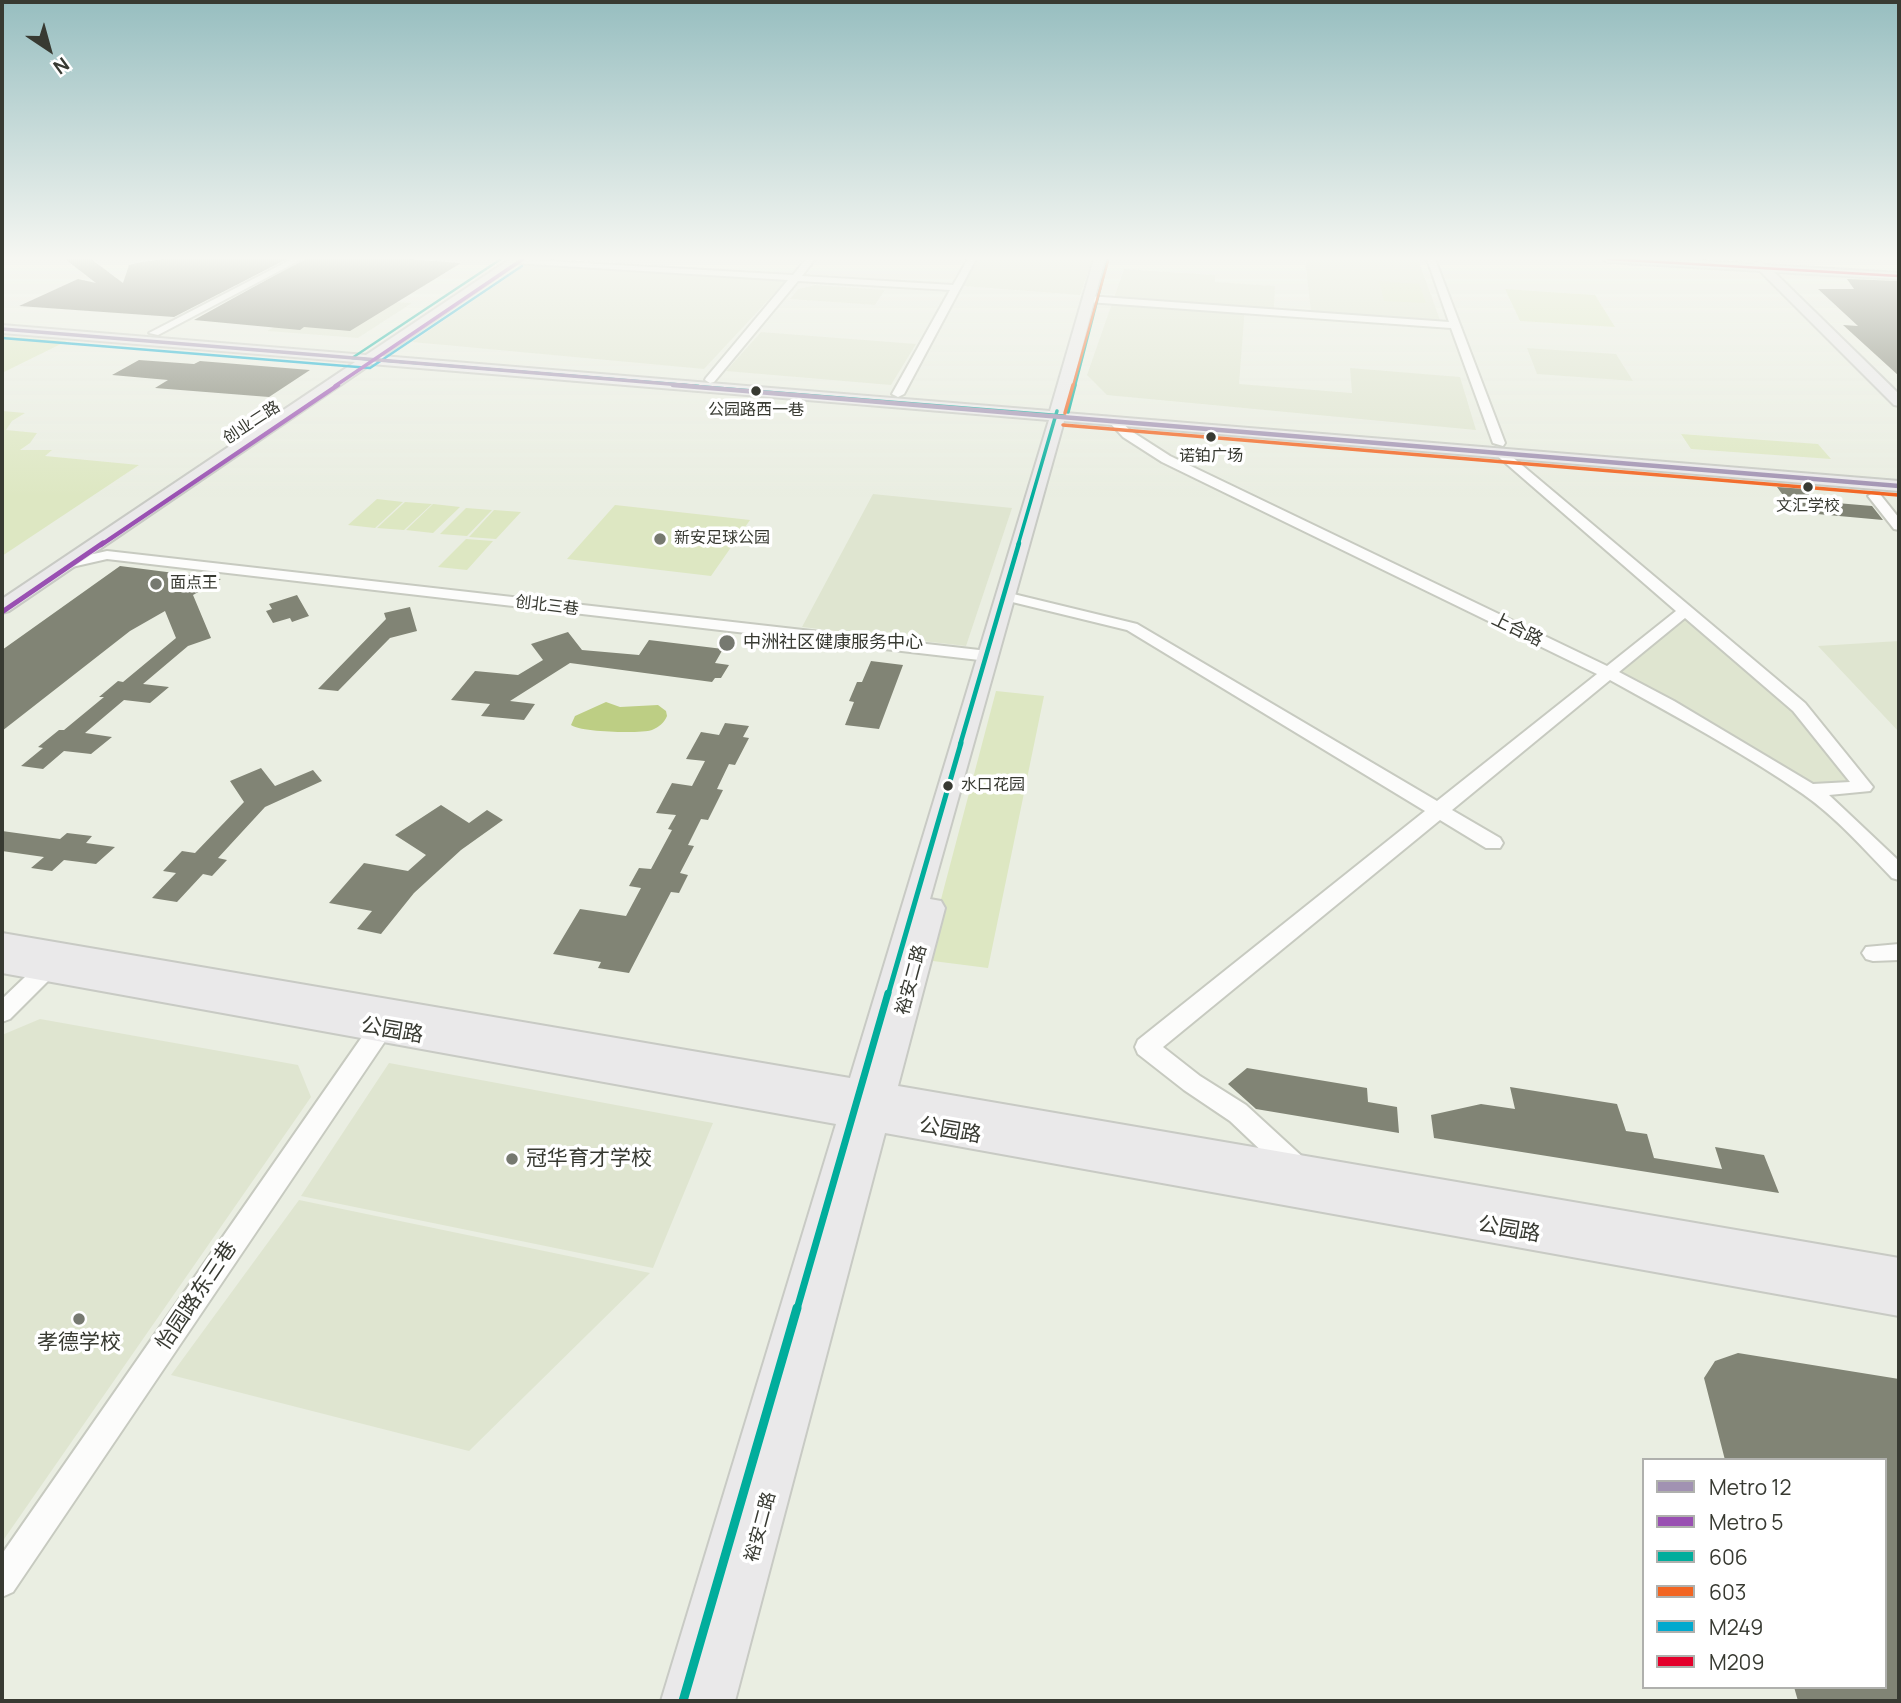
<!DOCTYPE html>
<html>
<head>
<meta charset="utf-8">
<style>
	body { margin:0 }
	#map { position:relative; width:1901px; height:1703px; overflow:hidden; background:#eaeee2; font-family:Manrope,sans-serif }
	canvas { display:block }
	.frame { position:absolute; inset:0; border:4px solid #383a32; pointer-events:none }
	.legend { position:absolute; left:1642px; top:1458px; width:245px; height:231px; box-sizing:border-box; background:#fff; border:2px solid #afb0ad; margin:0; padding:9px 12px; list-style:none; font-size:21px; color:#383a32 }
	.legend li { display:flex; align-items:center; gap:14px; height:35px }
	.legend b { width:35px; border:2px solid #afb0ad }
	.north { position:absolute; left:14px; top:14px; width:70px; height:70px; -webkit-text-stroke:5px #fff; paint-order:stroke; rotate:144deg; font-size:19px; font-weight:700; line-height:28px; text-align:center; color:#383a32 }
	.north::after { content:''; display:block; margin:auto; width:24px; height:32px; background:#383a32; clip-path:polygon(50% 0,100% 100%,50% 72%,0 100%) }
</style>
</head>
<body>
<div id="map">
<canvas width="1901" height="1703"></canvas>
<div class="frame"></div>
<ul class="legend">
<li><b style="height:9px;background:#a192b2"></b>Metro 12</li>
<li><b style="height:9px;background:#9950b2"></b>Metro 5</li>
<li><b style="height:9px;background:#01ad9c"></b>606</li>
<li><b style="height:9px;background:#f26522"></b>603</li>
<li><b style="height:9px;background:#00a9ce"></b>M249</li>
<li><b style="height:9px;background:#e4002b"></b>M209</li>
</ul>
<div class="north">N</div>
</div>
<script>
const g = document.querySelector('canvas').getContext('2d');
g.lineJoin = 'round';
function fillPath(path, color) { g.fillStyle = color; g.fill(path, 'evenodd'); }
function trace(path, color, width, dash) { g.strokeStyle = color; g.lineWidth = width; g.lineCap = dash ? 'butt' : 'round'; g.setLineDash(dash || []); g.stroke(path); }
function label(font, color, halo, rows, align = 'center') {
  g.font = font + ' Manrope,"Noto Sans SC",sans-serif'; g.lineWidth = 7; g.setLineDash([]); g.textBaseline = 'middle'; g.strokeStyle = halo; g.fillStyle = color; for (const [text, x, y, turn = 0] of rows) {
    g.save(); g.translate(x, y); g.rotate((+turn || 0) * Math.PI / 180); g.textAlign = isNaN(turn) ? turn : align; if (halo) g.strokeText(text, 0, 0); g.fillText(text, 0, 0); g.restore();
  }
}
fillPath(new Path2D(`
	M 977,259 L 1093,259 L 1080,295 L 962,286 Z
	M 1305,259 L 1418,259 L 1440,320 L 1311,312 Z
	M 530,262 L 787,280 L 704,369 L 412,342 Z
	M 1124,269 L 1215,275 L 1215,282 L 1275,286 L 1274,309 L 1245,307 L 1239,384 L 1352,393 L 1350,368 L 1460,377 L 1476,430 L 1107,395 L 1087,375 Z
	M 815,285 L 885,290 L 875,305 L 790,299 L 798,289 Z
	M 326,297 L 412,303 L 358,338 L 267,331 Z
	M 761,332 L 916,344 L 891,385 L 726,371 Z
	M 1527,348 L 1616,354 L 1633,381 L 1537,374 Z
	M 873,494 L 1012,508 L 966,646 L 802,627 Z
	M 1687,614 L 1795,707 L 1857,784 L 1810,787 L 1614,673 Z
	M 1899,641 L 1899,732 L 1818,646 Z
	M 40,1019 L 298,1065 L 311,1097 L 2,1542 L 2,1035 Z
	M 389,1063 L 713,1123 L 653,1268 L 301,1196 Z
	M 299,1200 L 650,1273 L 469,1451 L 171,1375 Z`), '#dfe5d0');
fillPath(new Path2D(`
	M 1379,281 L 1419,284 L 1426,303 L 1384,301 Z
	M 1505,289 L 1595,295 L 1615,327 L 1520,321 Z
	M 2,336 L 67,341 L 2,373 Z
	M 2,411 L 25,413 L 12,421 L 6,430 L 37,433 L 30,443 L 20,450 L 52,450 L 45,456 L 139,465 L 2,556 Z
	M 1681,434 L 1818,444 L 1831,459 L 1691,449 Z
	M 377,499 L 403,502 L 375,528 L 348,525 Z
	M 405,502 L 432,504 L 404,530 L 377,528 Z
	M 433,504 L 460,507 L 433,533 L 406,530 Z
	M 615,505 L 750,520 L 711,576 L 567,559 Z
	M 466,508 L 492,510 L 467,536 L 440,534 Z
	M 494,510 L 521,512 L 496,539 L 469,537 Z
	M 466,539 L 493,541 L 467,570 L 438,567 Z
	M 996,691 L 1044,696 L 988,968 L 925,960 Z`), '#dde7c2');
fillPath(new Path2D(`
	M 606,702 L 620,707 L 658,705 L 666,711 L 667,716 C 664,723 659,727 652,730 C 640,734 579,732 571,725 L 575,716 Z`), '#bdce84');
fillPath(new Path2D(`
	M 65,259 L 91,259 L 123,283 L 129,265 L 141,262 L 165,259 L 287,259 L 174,317 L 19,306 L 78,279 L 96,283 Z
	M 304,259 L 408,259 L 461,263 L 350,331 L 304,327 L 300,330 L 194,320 Z
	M 1847,279 L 1899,281 L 1899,376 L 1843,325 L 1858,326 L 1818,289 L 1854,289 Z
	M 139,360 L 194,364 L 200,361 L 310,370 L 269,397 L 155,388 L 168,380 L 112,375 Z
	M 1777,487 L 1805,489 L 1813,501 L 1872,506 L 1883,520 L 1795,512 Z
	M 120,566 L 221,579 L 193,595 L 211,638 L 188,646 L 143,684 L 169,687 L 150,703 L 124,700 L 85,733 L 112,737 L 91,754 L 64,751 L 43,769 L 21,766 L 43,748 L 38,747 L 59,730 L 64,730 L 104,697 L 99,697 L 118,681 L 123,682 L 176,638 L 165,611 L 130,631 L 2,731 L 2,650 Z
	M 297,595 L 309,616 L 292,622 L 290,618 L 273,623 L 266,611 L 272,609 L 269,604 Z
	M 410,607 L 417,631 L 390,638 L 338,691 L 318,689 L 386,619 L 384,613 Z
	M 568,632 L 582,650 L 639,655 L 649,640 L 723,649 L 715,663 L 729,665 L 721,678 L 715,678 L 712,682 L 570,663 L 510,701 L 535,704 L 524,720 L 481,716 L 490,704 L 451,700 L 475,671 L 518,675 L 543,660 L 531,644 Z
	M 871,661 L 903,665 L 879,729 L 845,725 L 854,702 L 849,701 L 857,682 L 862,682 Z
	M 725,723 L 749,726 L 743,737 L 749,738 L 735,765 L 729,764 L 717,789 L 723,790 L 708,820 L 701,819 L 688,845 L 694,846 L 680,873 L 688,875 L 679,893 L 671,892 L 629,973 L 598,968 L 601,962 L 553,954 L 580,909 L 626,916 L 641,888 L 629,886 L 639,868 L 651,869 L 672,830 L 668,829 L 676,815 L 656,813 L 672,783 L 692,786 L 705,761 L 686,759 L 701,732 L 719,735 Z
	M 261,768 L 275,786 L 313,770 L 322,781 L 265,807 L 218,858 L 227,860 L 212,876 L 203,874 L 177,902 L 152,898 L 176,873 L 163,871 L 182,851 L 195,853 L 244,802 L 230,781 Z
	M 441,805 L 469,823 L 487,810 L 503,820 L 461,850 L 414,893 L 381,934 L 357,929 L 372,911 L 329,903 L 364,863 L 408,871 L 426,855 L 395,835 Z
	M 2,831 L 60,839 L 67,833 L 92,836 L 86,843 L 115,847 L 96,864 L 64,860 L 52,871 L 31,868 L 44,857 L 2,851 Z
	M 1247,1068 L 1367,1088 L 1368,1102 L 1397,1107 L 1399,1133 L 1256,1109 L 1228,1084 Z
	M 1510,1087 L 1617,1104 L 1626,1131 L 1647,1134 L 1654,1158 L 1722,1169 L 1715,1147 L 1764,1155 L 1779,1193 L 1434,1138 L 1431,1115 L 1481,1104 L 1515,1109 Z
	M 1738,1353 L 1899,1379 L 1899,1701 L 1798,1701 L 1794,1687 L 1885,1687 L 1885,1460 L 1725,1460 L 1704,1378 L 1715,1361 Z`), '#818475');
const minor = new Path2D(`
	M 292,259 L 302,259 L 158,335 L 149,333 Z
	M 511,259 L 793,275 L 806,259 L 815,259 L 802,276 L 953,285 L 968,259 L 976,259 L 904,394 L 898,397 L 892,394 L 950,290 L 798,281 L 714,382 L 710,383 L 705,380 L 706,378 L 788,280 L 515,263 Z
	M 1427,259 L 1435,259 L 1505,443 L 1503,446 L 1493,443 L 1451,328 L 1088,302 L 1083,299 L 1088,296 L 1449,322 Z
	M 1110,419 L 1118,419 L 1131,431 L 1170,456 L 1607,666 L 1676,611 L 1494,453 L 1504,450 L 1805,703 L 1873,787 L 1870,791 L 1829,795 L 1899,861 L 1899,880 L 1892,878 C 1864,849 1836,817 1803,794 C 1742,752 1675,716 1610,680 L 1452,810 L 1500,838 L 1503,843 L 1500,848 L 1486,848 L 1440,820 L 1163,1047 L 1200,1076 L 1246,1105 L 1306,1160 L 1309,1168 L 1306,1176 L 1297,1180 L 1288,1176 L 1230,1121 L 1184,1090 L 1138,1054 L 1135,1047 L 1138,1040 L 1425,811 L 1127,630 L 1000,599 L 998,596 L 1005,592 L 1137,624 L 1437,801 L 1597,674 L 1162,462 L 1123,437 L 1110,423 ZM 1685,618 L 1793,711 L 1850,782 L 1813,784 L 1674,701 L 1619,672 Z
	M 1874,492 L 1879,493 L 1899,518 L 1899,530 L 1894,529 L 1868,496 Z
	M 107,551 L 988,651 L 996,656 L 988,661 L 107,559 L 63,569 L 56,565 L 58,562 Z
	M 1899,944 L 1899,960 L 1873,961 L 1866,959 L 1862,953 L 1866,947 Z
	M 54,954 L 61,956 L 65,962 L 61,968 L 10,1019 L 2,1022 L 2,999 L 47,956 Z
	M 388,1009 L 396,1011 L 399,1018 L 396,1025 L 13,1592 L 2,1597 L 2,1554 L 380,1011 Z`);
const major = new Path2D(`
	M 510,259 L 523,259 L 382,356 L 1050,411 L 1094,259 L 1105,259 L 1065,413 L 1899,481 L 1899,491 L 1064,421 L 930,899 L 941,901 L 945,908 L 898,1086 L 1899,1258 L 1899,1316 L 885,1133 L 735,1701 L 661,1701 L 836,1124 L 2,973 L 2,933 L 850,1078 L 1049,420 L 371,364 L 9,611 L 2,613 L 2,599 L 355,362 L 2,333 L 2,325 L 366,355 Z
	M 1602,259 L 1663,259 L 1753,264 L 1759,261 L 1766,265 L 1899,273 L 1899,279 L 1774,272 L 1899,394 L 1899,406 L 1894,405 L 1760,271 L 1608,262 Z`);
trace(minor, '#c7cac0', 4);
trace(major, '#c8cac4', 4);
fillPath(minor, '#fcfcfb');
fillPath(major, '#eae9ea');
trace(new Path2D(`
	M 352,358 L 699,386
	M 352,358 L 501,259
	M 1075,386 L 1108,259`), '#01ad9c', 2.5);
trace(new Path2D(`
	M 678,385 L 1064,416
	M 1068,412 L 1075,385
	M 1018,545 L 1057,411`), '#01ad9c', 3.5);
trace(new Path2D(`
	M 960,745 L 1019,543`), '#01ad9c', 4.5);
trace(new Path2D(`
	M 888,995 L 961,743`), '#01ad9c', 5);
trace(new Path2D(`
	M 797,1309 L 888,993`), '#01ad9c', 7);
trace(new Path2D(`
	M 683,1701 L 797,1308`), '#01ad9c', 9);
trace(new Path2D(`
	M 1073,386 L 1108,261`), '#f26522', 2.5);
trace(new Path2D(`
	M 1065,413 L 1073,385
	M 1063,425 L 1898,495`), '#f26522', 3.5);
trace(new Path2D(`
	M 2,338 L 370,368 L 522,266`), '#00a9ce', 2.5);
trace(new Path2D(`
	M 1608,259 L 1899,276`), '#e4002b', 2.5);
trace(new Path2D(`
	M 2,329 L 694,386`), '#a192b2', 3.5);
trace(new Path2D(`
	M 673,385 L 1899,486`), '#a192b2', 4.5);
trace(new Path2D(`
	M 335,386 L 523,259`), '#9950b2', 3.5);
trace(new Path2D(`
	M 101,545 L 338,385`), '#9950b2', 4.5);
trace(new Path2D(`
	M 2,612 L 103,543`), '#9950b2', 5);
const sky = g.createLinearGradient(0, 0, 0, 497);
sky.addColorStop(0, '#97bec0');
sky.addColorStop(0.52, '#f6f7f2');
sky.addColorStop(1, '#f6f7f200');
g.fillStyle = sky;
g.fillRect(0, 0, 1901, 497);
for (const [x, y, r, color] of [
	[756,391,6,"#383a32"],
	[1211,437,6,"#383a32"],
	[1808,487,6,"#383a32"],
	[660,539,7,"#767970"],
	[156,584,7,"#767970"],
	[727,643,9,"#767970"],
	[948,786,6,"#383a32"],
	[512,1159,7,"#767970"],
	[79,1319,7,"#767970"]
]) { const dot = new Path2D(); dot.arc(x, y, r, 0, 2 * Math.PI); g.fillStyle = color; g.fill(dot); trace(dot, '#fff', 2.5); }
label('16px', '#383a32', '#fff', [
	["公园路西一巷",756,411],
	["诺铂广场",1211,457],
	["文汇学校",1808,507],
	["水口花园",961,786,"left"]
]);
label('16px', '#383a32', '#fff', [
	["创业二路",252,423,-33],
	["创北三巷",547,606,7]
]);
label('16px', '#383a32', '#fff', [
	["新安足球公园",674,539],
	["面点王",170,584]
], 'left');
label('18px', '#383a32', '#fff', [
	["上合路",1517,630,26],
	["裕安二路",912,980,-75],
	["裕安二路",761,1527,-75]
]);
label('18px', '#383a32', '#fff', [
	["中洲社区健康服务中心",743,643]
], 'left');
label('21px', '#383a32', '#fff', [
	["公园路",392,1031,10],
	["公园路",950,1131,10],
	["公园路",1509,1230,10],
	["怡园路东三巷",197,1296,-56]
]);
label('21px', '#383a32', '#fff', [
	["冠华育才学校",526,1159],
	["孝德学校",79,1343,"center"]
], 'left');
</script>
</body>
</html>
